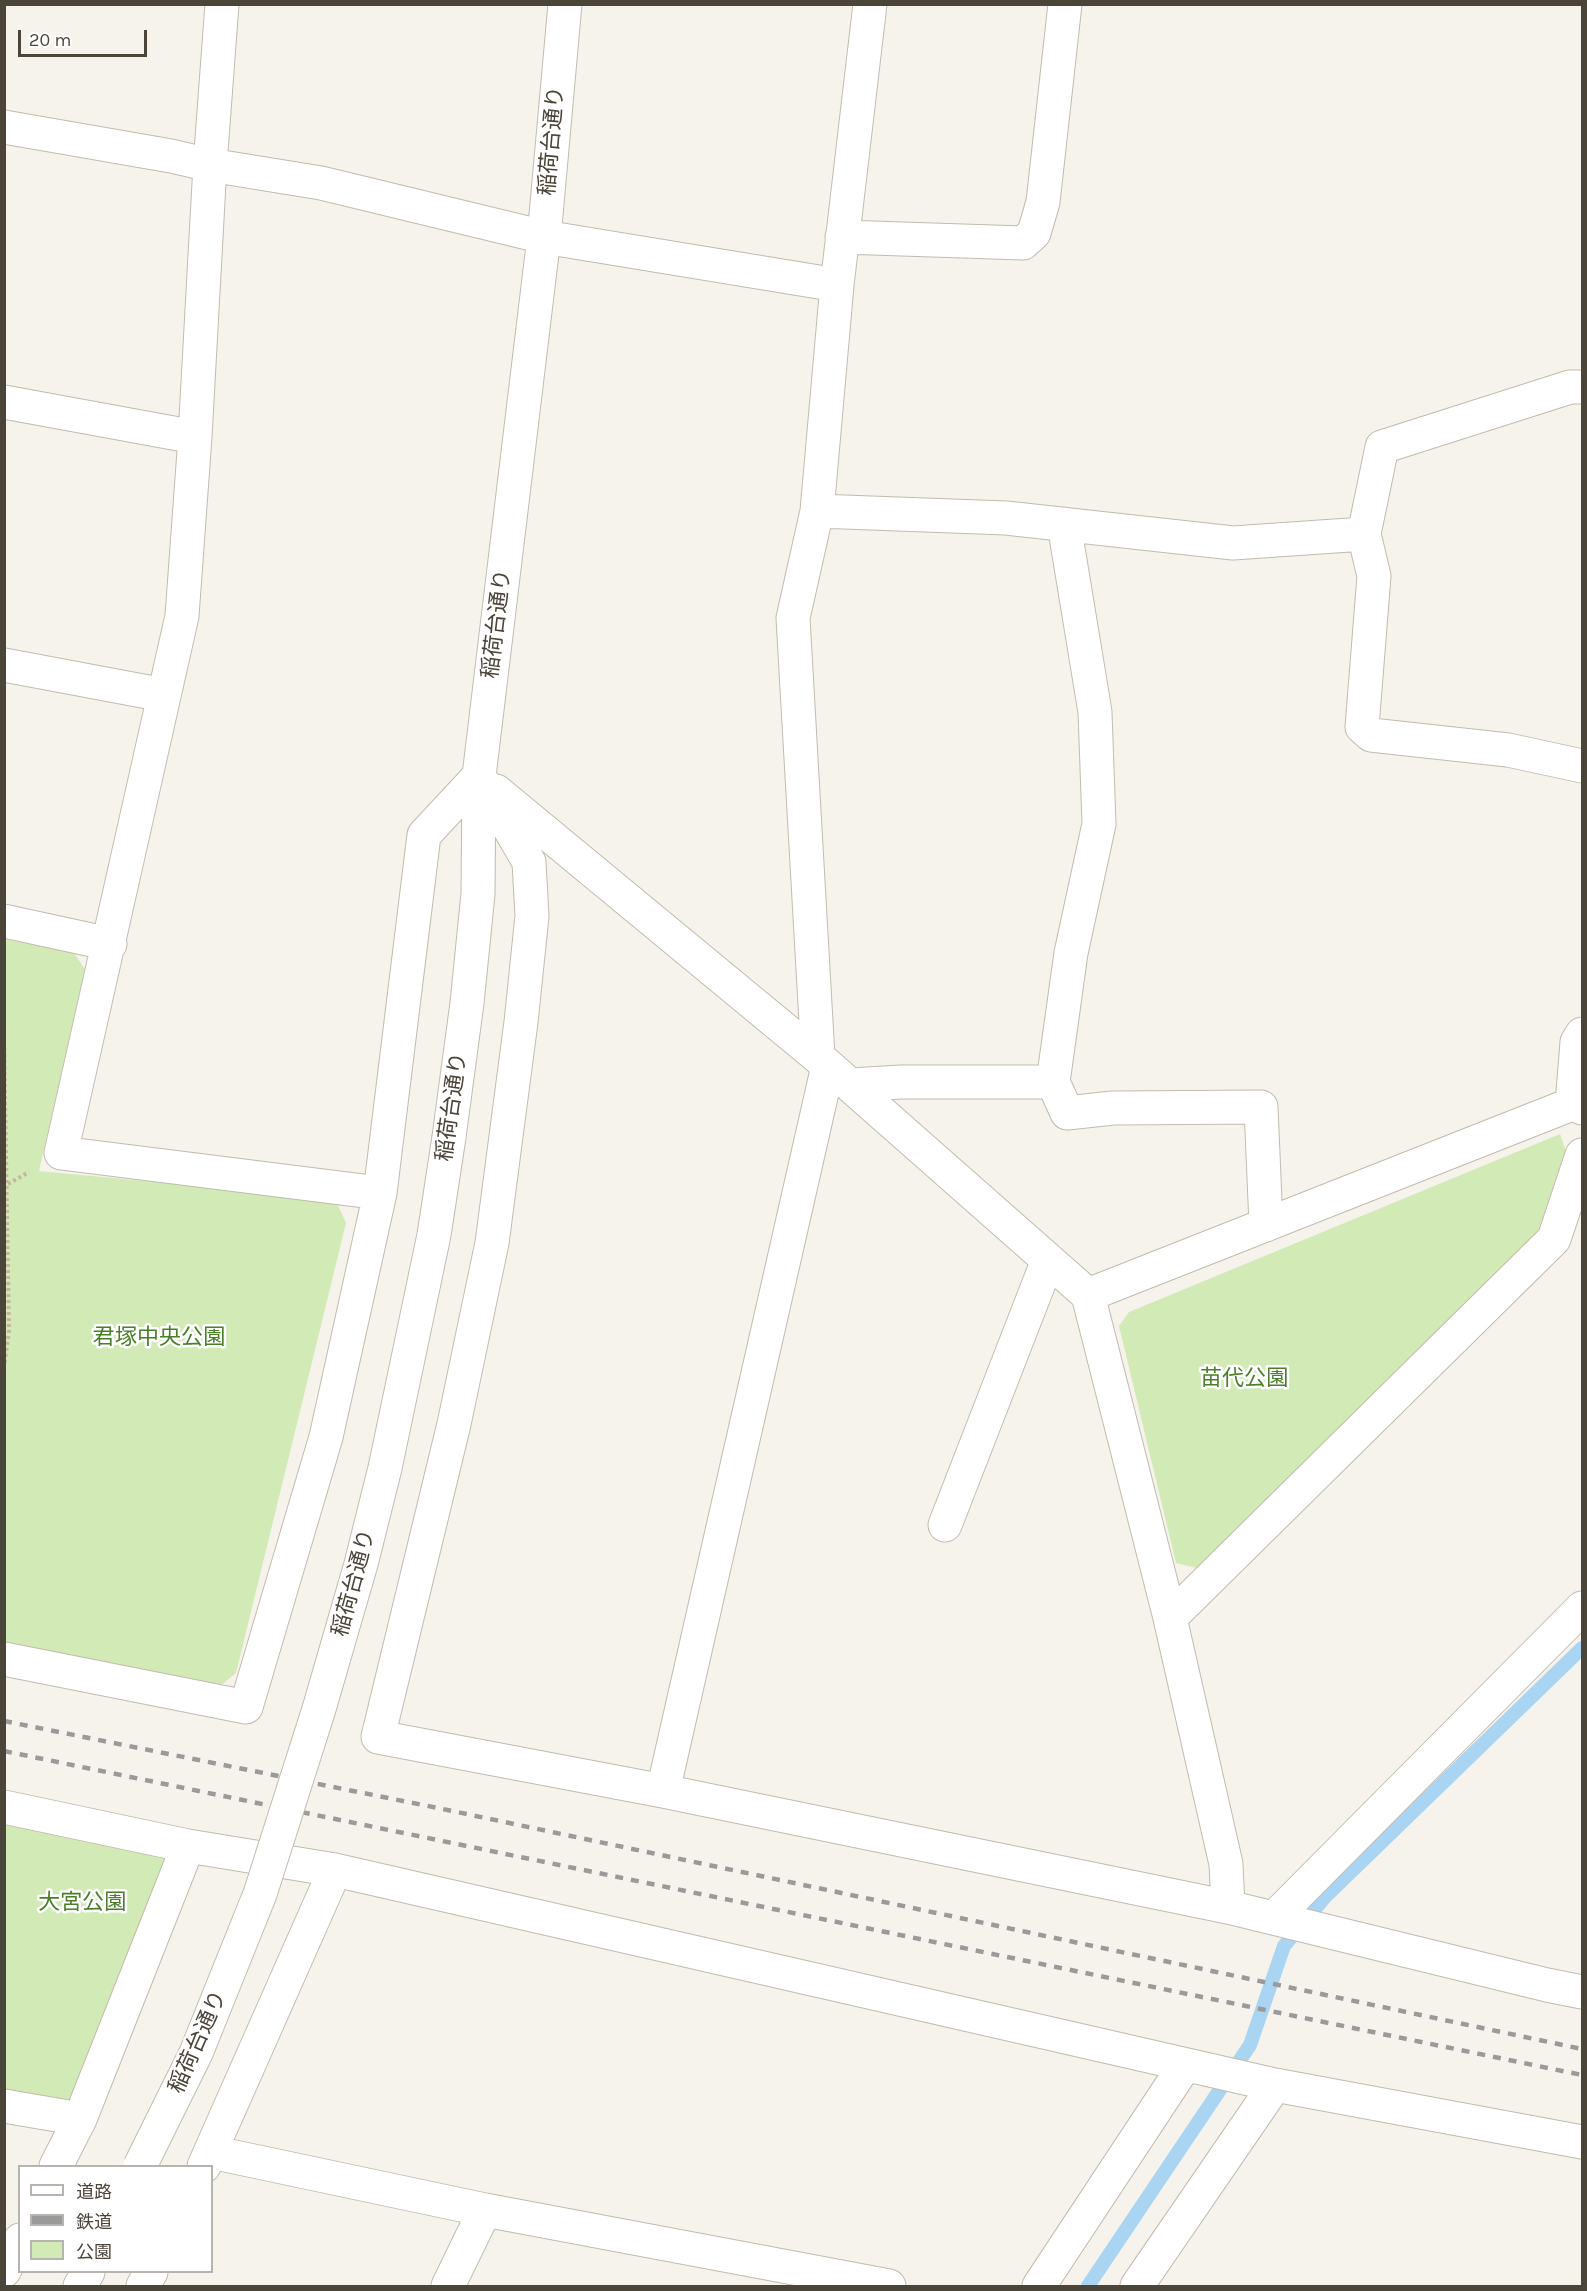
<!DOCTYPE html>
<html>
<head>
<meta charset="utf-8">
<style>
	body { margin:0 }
	#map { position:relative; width:1587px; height:2291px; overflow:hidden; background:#f6f3ec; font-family:Karla,"Noto Sans JP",sans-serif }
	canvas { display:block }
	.frame { position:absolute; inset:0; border:6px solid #4b4439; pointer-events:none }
	.legend { position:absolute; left:18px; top:2165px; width:195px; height:108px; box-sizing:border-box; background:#fff; border:2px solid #b7b4b0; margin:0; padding:8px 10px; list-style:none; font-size:18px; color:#4b4439 }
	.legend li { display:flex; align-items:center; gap:12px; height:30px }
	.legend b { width:30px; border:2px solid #b7b4b0 }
	.scale { position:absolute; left:18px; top:30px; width:129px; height:27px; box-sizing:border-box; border:3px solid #4b4439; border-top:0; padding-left:8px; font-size:18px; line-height:21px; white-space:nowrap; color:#4b4439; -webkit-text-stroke:4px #fff; paint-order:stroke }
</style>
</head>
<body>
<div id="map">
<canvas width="1587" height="2291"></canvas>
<div class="frame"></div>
<ul class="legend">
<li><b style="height:8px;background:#fff"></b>道路</li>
<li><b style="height:8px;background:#9a9a9a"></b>鉄道</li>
<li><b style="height:16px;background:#d2eab5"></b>公園</li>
</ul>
<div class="scale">20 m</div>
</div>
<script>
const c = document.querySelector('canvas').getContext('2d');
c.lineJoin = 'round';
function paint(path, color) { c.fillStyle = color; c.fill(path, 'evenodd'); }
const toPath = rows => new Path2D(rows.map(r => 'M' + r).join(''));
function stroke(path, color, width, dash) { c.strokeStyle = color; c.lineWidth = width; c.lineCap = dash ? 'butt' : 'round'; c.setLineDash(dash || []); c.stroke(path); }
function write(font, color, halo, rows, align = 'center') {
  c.font = font + ' Karla,"Noto Sans JP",sans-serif'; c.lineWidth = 5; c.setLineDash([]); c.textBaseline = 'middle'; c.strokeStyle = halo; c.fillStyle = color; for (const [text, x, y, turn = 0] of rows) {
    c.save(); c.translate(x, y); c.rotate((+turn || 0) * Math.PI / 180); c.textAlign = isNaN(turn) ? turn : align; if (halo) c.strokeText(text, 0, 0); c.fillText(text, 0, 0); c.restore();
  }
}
const green = toPath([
	[4,939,73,952,85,969,39,1171,335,1199,346,1223,236,1673,219,1687,5,1643],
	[1560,1134,1566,1151,1540,1236,1201,1569,1176,1563,1119,1326,1129,1312],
	[4,1807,188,1846,80,2119,5,2106]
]);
const stream = toPath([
	[1088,2286,1250,2045,1284,1946,1325,1897,1582,1648]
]);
const path = toPath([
	[4,1036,9,1331,4,1367],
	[8,1184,29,1172]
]);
const minor = toPath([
	[222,4,210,165,195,437,182,616,61,1153,380,1193],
	[4,127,171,156,210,165,321,183,544,237,837,285],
	[842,237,1023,243,1034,233,1043,202,1065,4],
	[1582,387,1570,387,1382,447,1364,534,1374,576,1362,727,1371,735,1508,750,1582,766],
	[4,402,195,437],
	[817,511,1006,518,1233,543,1364,534],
	[4,665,164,695],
	[479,776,529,862,532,916,521,1022,492,1243,454,1424,378,1737,663,1791,1228,1907,1547,1985,1582,1992],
	[496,791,818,1057,1088,1295,1170,1618,1226,1864,1228,1907],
	[4,921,110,944],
	[818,1057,793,618,817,511,837,285,870,4],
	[1053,1082,1067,1113,1113,1108,1261,1107,1266,1225],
	[850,1085,901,1082,1053,1082,1071,953,1099,824,1095,712,1064,524],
	[1572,1104,1577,1042,1582,1034],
	[449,1137,467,1003,478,894,479,776,544,237,565,4],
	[1088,1295,1572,1104,1582,1108],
	[945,1525,1048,1260],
	[1170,1618,1554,1239,1582,1155],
	[4,1659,246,1707,326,1437,380,1193,424,835,479,776],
	[663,1791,828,1066],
	[4,1807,188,1846,335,1870,1275,2085,1582,2142],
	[1274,1918,1582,1608],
	[4,2106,80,2119],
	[211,2152,485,2210,889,2286],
	[56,2166,80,2119,188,1846],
	[204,2166,335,1870],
	[4,2271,20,2240],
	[80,2286,88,2272],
	[143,2286,151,2272],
	[448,2286,485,2210],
	[1039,2286,1185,2065],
	[1137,2286,1275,2085]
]);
const rail = toPath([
	[4,1721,438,1808,1582,2049],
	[4,1751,1582,2075]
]);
const minorBridge = toPath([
	[140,2166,196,2053,260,1894,319,1709,361,1564,385,1468,434,1235,449,1137]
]);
const streetNames = [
	["稲荷台通り",552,141,-85],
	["稲荷台通り",497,624,-83],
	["稲荷台通り",452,1107,-82],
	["稲荷台通り",354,1583,-75],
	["稲荷台通り",198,2042,-66]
];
const parkNames = [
	["君塚中央公園",159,1338],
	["苗代公園",1244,1379],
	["大宮公園",82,1903]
];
paint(green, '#d2eab5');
stroke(stream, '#a9d4f2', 14);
stroke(minor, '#c2bbae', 35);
stroke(path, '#c4b79f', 4, [3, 3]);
stroke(minor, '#fff', 33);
stroke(rail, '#9a9a9a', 4.5, [8, 8]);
stroke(minorBridge, '#c2bbae', 35, []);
stroke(minorBridge, '#fff', 33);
write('22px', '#4b4439', '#fff', streetNames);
write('22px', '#4a7f2a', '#fff', parkNames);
</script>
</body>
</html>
